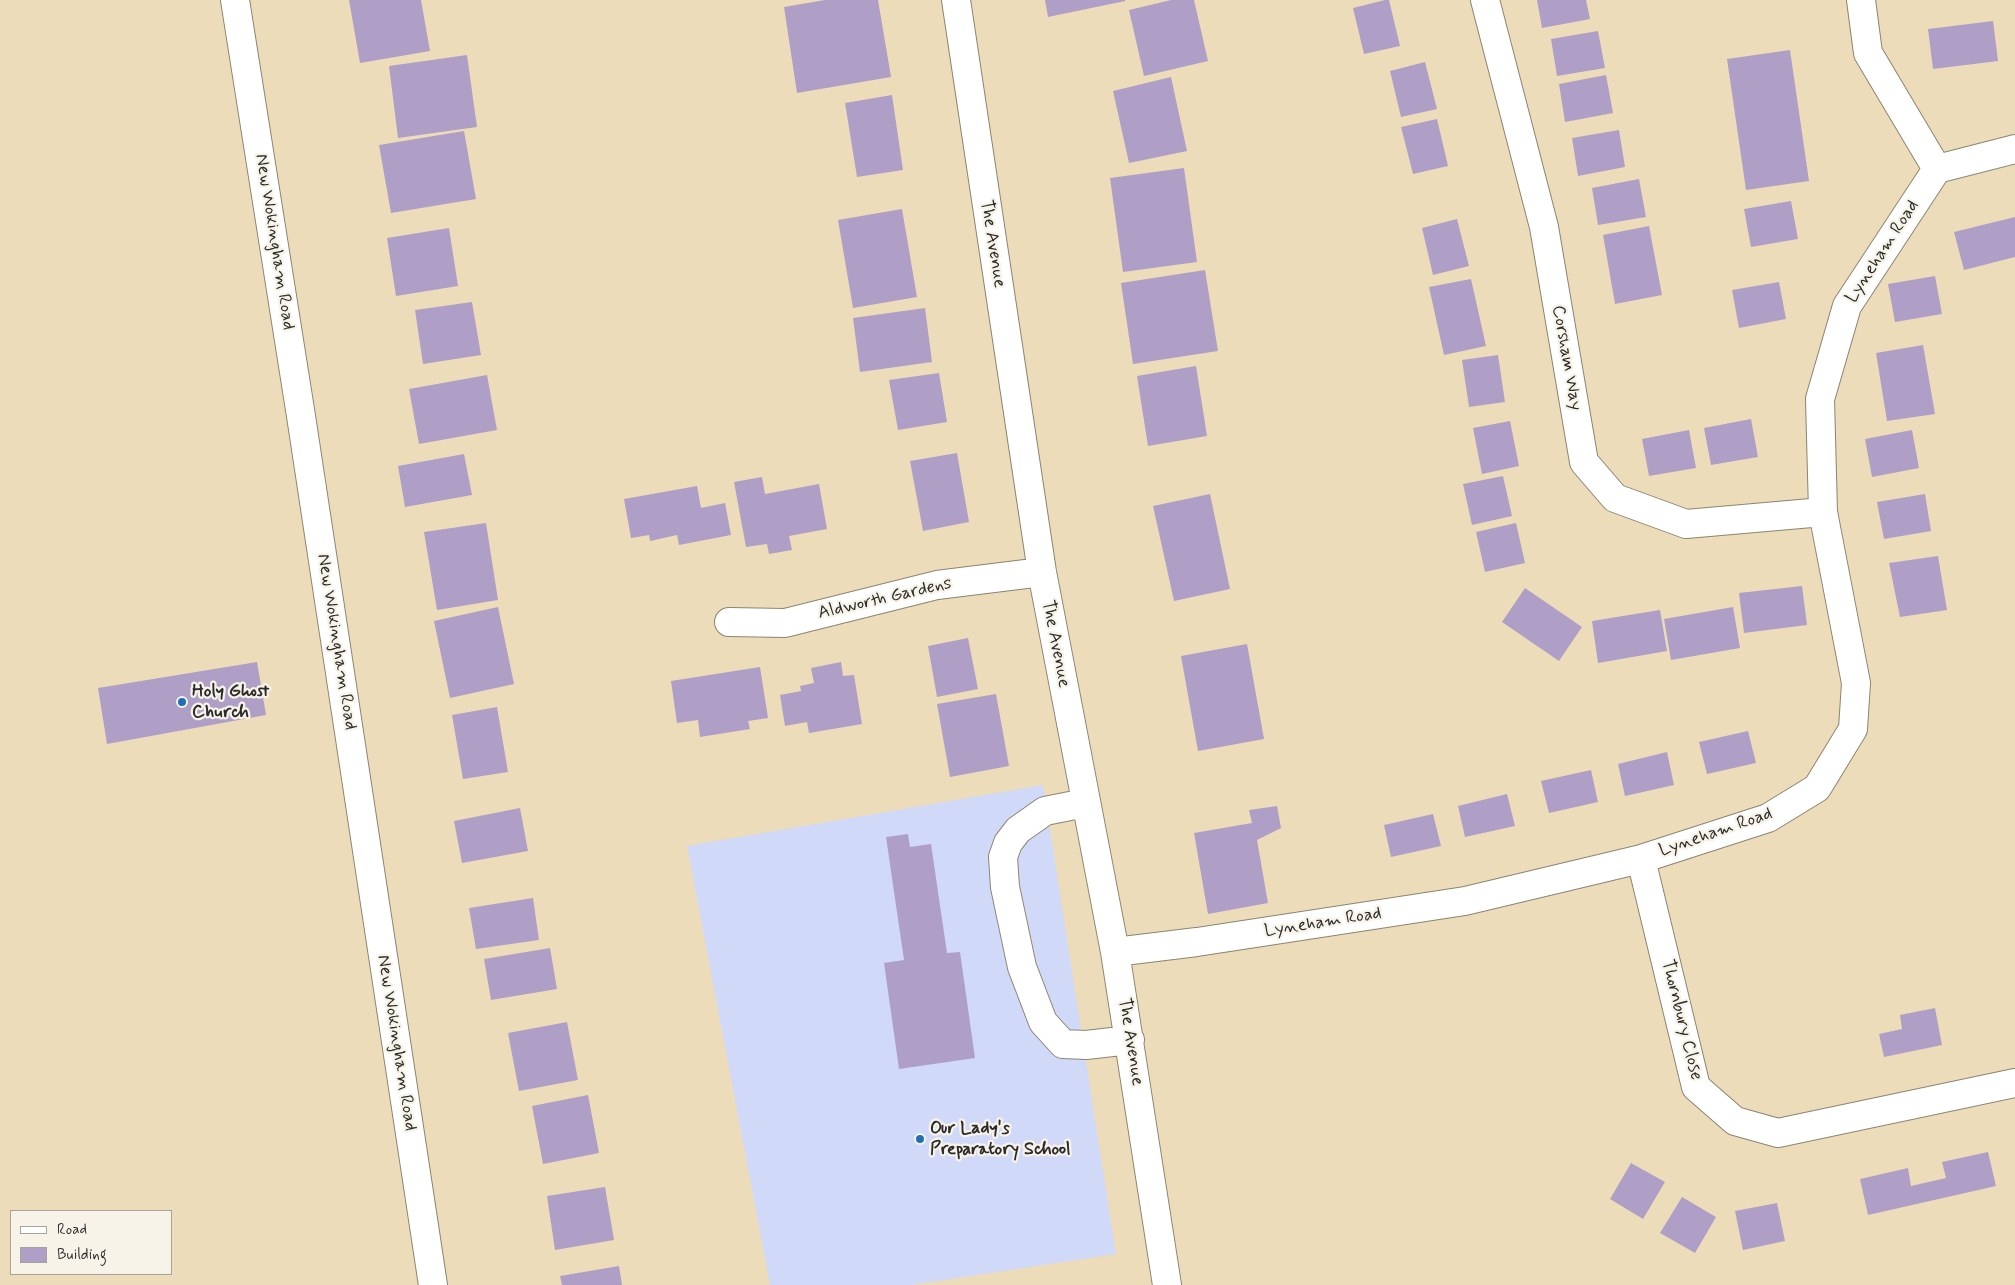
<!DOCTYPE html>
<html>
<head>
<meta charset="utf-8">
<style>
	body { margin:0 }
	#map { position:relative; width:2015px; height:1285px; overflow:hidden; background:#eddcb9; font-family:Mynerve,sans-serif }
	canvas { display:block }
	.legend { position:absolute; left:10px; top:1210px; width:162px; height:65px; box-sizing:border-box; background:#f7f3e8; border:1px solid #a5a39c; margin:0; padding:6px 9px; list-style:none; font-size:15px; color:#2b2b2b }
	.legend li { display:flex; align-items:center; gap:10px; height:25px }
	.legend b { width:25px; border:1px solid #a5a39c }
</style>
</head>
<body>
<div id="map">
<canvas width="2015" height="1285"></canvas>
<ul class="legend">
<li><b style="height:6px;background:#fff"></b>Road</li>
<li><b style="height:14px;background:#af9fc7"></b>Building</li>
</ul>
</div>
<script>
const c = document.querySelector('canvas').getContext('2d');
c.lineJoin = 'round';
function paint(path, color) { c.fillStyle = color; c.fill(path, 'evenodd'); }
const toPath = rows => new Path2D(rows.map(r => 'M' + r).join(''));
function stroke(path, color, width, dash) { c.strokeStyle = color; c.lineWidth = width; c.lineCap = dash ? 'butt' : 'round'; c.setLineDash(dash || []); c.stroke(path); }
function write(font, color, halo, rows, align = 'center') {
  c.font = font + ' Mynerve,sans-serif'; c.lineWidth = 4.5; c.setLineDash([]); c.textBaseline = 'middle'; c.strokeStyle = halo; c.fillStyle = color; for (const [text, x, y, turn = 0] of rows) {
    c.save(); c.translate(x, y); c.rotate((+turn || 0) * Math.PI / 180); c.textAlign = isNaN(turn) ? turn : align; if (halo) c.strokeText(text, 0, 0); c.fillText(text, 0, 0); c.restore();
  }
}
const built = toPath([
	[1043,785,1116,1254,911,1285,770,1285,687,846]
]);
const building = toPath([
	[349,0,421,0,430,51,360,63],
	[825,0,878,0,891,77,797,93,784,7],
	[1045,0,1125,0,1125,1,1048,17],
	[1171,0,1194,0,1208,61,1144,76,1129,10],
	[1385,0,1389,0,1400,46,1364,54,1353,8],
	[1537,0,1586,0,1590,19,1542,28],
	[1993,21,1998,61,1933,69,1928,29],
	[1598,31,1605,68,1557,76,1551,39],
	[1790,50,1809,181,1746,190,1727,59],
	[467,55,477,127,398,138,389,66],
	[1425,62,1437,109,1401,117,1390,71],
	[1606,75,1613,113,1565,122,1559,84],
	[1171,77,1187,151,1129,163,1113,91],
	[892,95,903,170,857,177,845,103],
	[1437,119,1448,166,1413,174,1401,127],
	[1619,130,1625,167,1578,176,1572,138],
	[464,131,476,199,391,213,379,145],
	[1184,168,1197,262,1123,272,1110,178],
	[1639,179,1646,217,1598,225,1592,188],
	[1791,201,1798,239,1751,247,1744,209],
	[902,209,917,297,853,308,838,220],
	[2015,217,2015,257,1964,270,1954,232],
	[1457,219,1469,266,1433,275,1422,228],
	[1649,226,1662,295,1615,304,1603,235],
	[449,228,458,286,396,296,387,238],
	[1205,270,1218,351,1133,364,1121,283],
	[1935,276,1942,314,1895,322,1888,284],
	[1471,279,1486,346,1444,355,1429,287],
	[1779,282,1786,319,1739,328,1732,290],
	[472,302,481,355,423,364,415,310],
	[925,308,932,362,860,372,853,318],
	[1923,345,1935,414,1887,421,1876,353],
	[1498,355,1505,402,1469,407,1462,360],
	[1196,366,1207,436,1148,446,1137,376],
	[939,373,947,422,898,430,889,380],
	[487,375,497,430,419,444,409,389],
	[1751,419,1758,457,1711,465,1704,428],
	[1510,421,1519,466,1482,474,1473,428],
	[1689,430,1696,468,1649,476,1642,439],
	[1912,430,1919,468,1872,477,1865,439],
	[957,453,969,522,923,531,910,461],
	[464,454,472,495,405,507,398,466],
	[1503,476,1512,516,1472,525,1463,484],
	[762,477,765,494,819,484,827,529,789,536,792,550,769,554,767,544,746,547,734,482],
	[697,486,701,508,725,503,731,535,679,545,677,535,650,541,649,535,631,538,624,499],
	[1210,494,1230,589,1174,601,1153,506],
	[1925,494,1931,531,1884,539,1877,502],
	[486,523,498,600,437,610,424,532],
	[1516,523,1525,563,1485,572,1476,532],
	[1938,556,1947,610,1900,617,1889,563],
	[1802,586,1807,625,1744,633,1739,593],
	[1525,588,1582,627,1559,661,1502,622],
	[498,607,514,684,450,698,434,621],
	[1733,607,1740,648,1671,660,1664,619],
	[1660,610,1667,651,1598,663,1592,621],
	[968,638,978,689,937,697,928,646],
	[1247,644,1264,739,1198,751,1181,656],
	[257,662,266,715,107,744,98,688],
	[841,662,843,676,854,675,862,724,809,733,807,722,785,726,780,695,801,691,800,686,814,683,811,668],
	[760,667,768,718,748,721,750,729,700,737,698,720,677,723,671,681],
	[996,694,1009,766,950,777,937,704],
	[497,707,508,772,463,779,452,715],
	[1748,731,1756,763,1707,774,1699,742],
	[1667,752,1674,785,1625,796,1618,764],
	[1591,770,1598,802,1549,813,1541,781],
	[1507,794,1515,826,1465,837,1458,806],
	[1277,806,1281,828,1257,840,1268,903,1208,914,1194,833,1252,823,1249,810],
	[520,808,528,851,462,863,454,821],
	[1433,814,1441,846,1391,857,1384,825],
	[908,834,910,847,931,844,947,953,960,952,975,1058,899,1069,884,963,904,960,886,837],
	[533,898,539,940,476,949,469,908],
	[550,948,557,989,491,1000,484,959],
	[1935,1008,1942,1045,1884,1057,1879,1034,1902,1029,1900,1015],
	[567,1022,578,1080,519,1091,508,1033],
	[588,1095,599,1153,543,1164,532,1106],
	[1988,1152,1996,1186,1868,1215,1860,1179,1908,1168,1911,1186,1946,1178,1942,1162],
	[1631,1163,1665,1182,1643,1219,1610,1199],
	[605,1187,614,1240,555,1250,547,1196],
	[1682,1197,1716,1217,1695,1253,1660,1233],
	[1777,1203,1785,1241,1743,1250,1735,1211],
	[619,1266,622,1285,562,1285,560,1276]
]);
const minor = toPath([
	[235,0,301,416,433,1285],
	[956,0,1042,572,1115,952,1167,1285],
	[1485,0,1544,227,1584,462,1615,498,1686,524,1823,512],
	[1861,0,1868,53,1937,169],
	[729,622,785,623,937,585,1042,572],
	[1085,803,1045,811,1018,830,1008,843,1003,857,1005,887,1022,967,1043,1022,1063,1044,1086,1045,1130,1040],
	[1641,859,1696,1087,1735,1121,1778,1133,2015,1083],
	[1115,952,1197,942,1465,901,1641,859,1768,818,1817,788,1853,729,1856,683,1823,512,1820,399,1847,306,1937,169,2015,149]
]);
const markers = [
	[182,702,5,"#1f6fb2"],
	[920,1139,5,"#1f6fb2"]
];
const streetNames = [
	["New Wokingham Road",274,242,81],
	["The Avenue",992,244,81],
	["Lyneham Road",1883,252,-57],
	["Corsham Way",1566,358,80],
	["Aldworth Gardens",885,599,-13],
	["New Wokingham Road",336,642,81],
	["The Avenue",1055,644,79],
	["Lyneham Road",1716,833,-19],
	["Lyneham Road",1323,923,-9],
	["Thornbury Close",1681,1020,76],
	["The Avenue",1130,1042,81],
	["New Wokingham Road",396,1043,81]
];
const poiNames = [
	["Holy Ghost",192,692],
	["Church",192,713],
	["Our Lady's",930,1129],
	["Preparatory School",930,1150]
];
paint(built, '#d1d9f9');
paint(building, '#af9fc7');
stroke(minor, '#8c8472', 30);
stroke(minor, '#fff', 28);
for (const [x, y, r, color] of markers) { const dot = new Path2D(); dot.arc(x, y, r, 0, 2 * Math.PI); c.fillStyle = color; c.fill(dot); stroke(dot, '#f7f3e8', 2); }
write('18px', '#2b2b2b', '#f7f3e8', streetNames);
write('bold 18px', '#2b2b2b', '#f7f3e8', poiNames, 'left');
</script>
</body>
</html>
